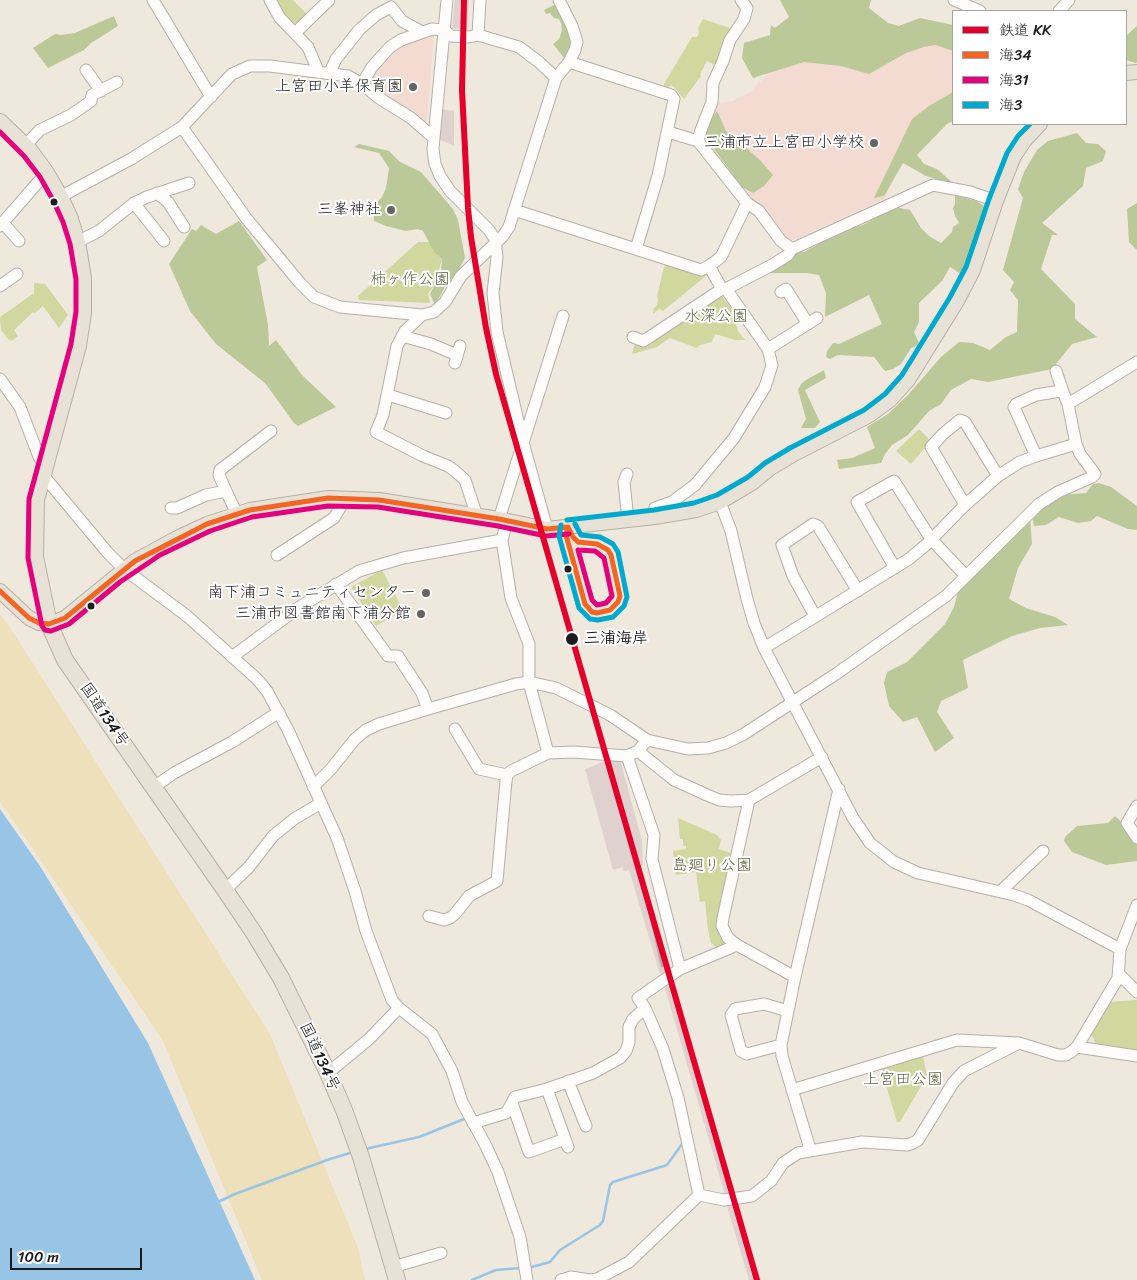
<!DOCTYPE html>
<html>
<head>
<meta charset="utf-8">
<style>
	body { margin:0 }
	#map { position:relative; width:1137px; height:1280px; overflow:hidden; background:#efe8dd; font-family:Sriracha,"Klee One",sans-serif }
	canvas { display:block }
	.legend { position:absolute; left:952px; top:10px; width:175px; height:115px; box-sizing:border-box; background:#fff; border:1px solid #a4a4a4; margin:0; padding:6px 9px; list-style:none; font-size:15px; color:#1c1c1c }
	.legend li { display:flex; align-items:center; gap:10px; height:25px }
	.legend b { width:25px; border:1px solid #a4a4a4 }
	.scale { position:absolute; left:10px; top:1248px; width:132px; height:22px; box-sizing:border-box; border:2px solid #1c1c1c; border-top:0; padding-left:6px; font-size:15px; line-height:18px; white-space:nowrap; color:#1c1c1c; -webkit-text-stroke:4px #fff; paint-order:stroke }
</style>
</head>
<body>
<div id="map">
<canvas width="1137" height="1280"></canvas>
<ul class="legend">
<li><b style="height:6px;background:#e4002b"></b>鉄道 KK</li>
<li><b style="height:6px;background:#f26522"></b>海34</li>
<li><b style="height:6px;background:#e5007d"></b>海31</li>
<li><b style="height:6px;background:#00a9ce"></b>海3</li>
</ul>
<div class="scale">100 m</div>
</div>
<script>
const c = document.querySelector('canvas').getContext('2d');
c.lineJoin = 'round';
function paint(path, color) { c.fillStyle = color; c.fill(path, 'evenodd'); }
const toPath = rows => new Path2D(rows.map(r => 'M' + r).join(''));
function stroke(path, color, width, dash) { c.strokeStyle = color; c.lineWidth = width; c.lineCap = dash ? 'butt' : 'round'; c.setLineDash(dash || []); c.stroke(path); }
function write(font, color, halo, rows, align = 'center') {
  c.font = font + ' Sriracha,"Klee One",sans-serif'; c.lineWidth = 4; c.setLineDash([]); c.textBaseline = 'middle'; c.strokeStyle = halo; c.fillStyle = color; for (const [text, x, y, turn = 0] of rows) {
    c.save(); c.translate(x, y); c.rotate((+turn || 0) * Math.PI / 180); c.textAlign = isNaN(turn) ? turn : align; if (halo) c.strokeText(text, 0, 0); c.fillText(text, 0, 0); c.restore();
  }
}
const built = toPath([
	[899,33,953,45,953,96,934,104,896,173,885,199,788,242,706,142,704,132,713,109,718,103,732,101,750,92,766,76,785,62],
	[434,34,427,121,423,122,367,83,369,74,399,44]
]);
const industrial = toPath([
	[455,0,469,0,467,29,452,28],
	[441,109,454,111,454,146,439,139],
	[619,756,642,841,643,865,641,866,671,969,660,974,629,870,624,871,622,867,613,870,585,769],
	[675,982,735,1192,728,1194,725,1195,665,988],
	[739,1203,748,1237,761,1280,749,1280,727,1206]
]);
const green = toPath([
	[274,0,293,0,307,14,297,23,287,22],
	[703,19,733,29,718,67,707,61,700,74,701,76,684,99,674,87,670,85,669,88,664,86,664,84,692,37,697,37,699,33,698,28],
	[418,242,431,242,433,251,442,259,435,283,428,294,430,303,359,300,358,296],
	[667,265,690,273,703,274,707,272,707,275,663,311,659,309,653,314,654,308,657,305,658,300,657,296,664,267],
	[34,283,45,284,68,315,59,328,43,306,35,313,33,312,14,330,18,336,12,341,8,339,1,330,0,317,34,293],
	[720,293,731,308,738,331,743,338,746,340,735,340,715,334,712,342,700,345,697,348,670,338,657,347,632,354,635,342],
	[919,429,931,441,911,464,896,451],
	[382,570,403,610,376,626,351,587],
	[678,818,717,835,721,840,719,849,734,854,720,914,729,943,717,948,711,943,708,930,705,901,700,902,696,872,676,875,673,851,686,849,686,846,683,846,683,839,680,839],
	[1137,1000,1137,1052,1095,1046,1094,1039,1090,1034,1109,1002],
	[923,1056,927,1076,900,1122,897,1122,881,1068]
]);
const forest = toPath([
	[780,0,871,0,869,8,888,23,899,26,920,18,953,25,953,51,936,45,924,47,906,53,869,74,841,66,804,62,753,78,742,58,744,43,770,35,771,25,775,28,789,17],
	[554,5,558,6,574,41,565,59,553,44,559,39,562,30,561,23,559,19,554,18,550,13,546,14,544,10],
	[114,16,118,26,91,43,84,50,48,68,33,48,55,34,61,35,75,33],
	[1137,26,1137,62,1136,63,1126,60,1126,39,1127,35],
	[953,92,953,121,947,124,917,155,924,164,937,169,954,184,926,176,903,163,884,196,874,198,912,119,929,106],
	[717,111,726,131,759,159,773,175,764,186,753,193,742,187,709,142,706,135,706,127],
	[1077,133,1086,143,1098,144,1106,151,1103,161,1086,168,1083,186,1042,223,1058,235,1052,235,1041,269,1075,304,1075,319,1097,337,1072,344,1052,369,988,382,971,379,951,390,941,404,929,411,908,435,892,445,885,454,881,463,839,469,837,460,852,458,875,448,867,427,888,414,908,395,941,357,959,342,973,343,990,350,1006,337,1017,332,1018,300,1010,290,1014,282,1003,270,1023,198,1018,189,1024,172,1037,150,1048,141],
	[359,144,389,151,400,162,421,172,453,209,458,220,465,258,459,269,445,287,435,305,430,294,441,272,442,259,434,252,423,231,417,229,406,231,386,226,374,221,373,207,382,197,386,188,389,168,379,153,354,147],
	[955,195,976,201,989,209,966,277,950,267,942,281,919,303,919,322,914,332,920,345,911,348,901,364,893,369,885,371,874,357,838,355,830,359,826,357,827,351,833,343,839,344,882,324,869,295,825,317,826,293,819,275,807,273,770,273,767,271,795,252,804,252,846,229,863,225,895,207,910,210,921,228,929,236,941,243,952,232,953,227,959,223,955,216,953,208,955,204],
	[1137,203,1137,250,1129,242,1127,209],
	[239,221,267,260,257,267,268,325,269,346,276,340,302,375,336,407,298,426,294,423,265,383,216,344,190,311,169,264,192,229,196,231,201,225,216,234],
	[824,370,826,378,805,390,820,422,815,428,801,428,806,419,798,390,801,384,806,380],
	[1099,483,1111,487,1137,506,1137,530,1128,529,1097,516,1091,521,1078,523,1059,517,1046,525,1034,526,1032,515,1058,495,1086,493,1093,484],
	[1030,517,1032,544,1018,568,1009,599,1026,608,1055,617,1068,625,1040,628,1012,636,963,660,968,688,941,701,937,712,954,738,935,752,917,717,903,722,889,706,884,683,887,672,907,662,945,624,954,607,959,588],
	[1115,816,1137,837,1137,861,1106,865,1072,852,1064,841,1065,837,1077,826,1108,823]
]);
const sand = toPath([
	[0,615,7,623,270,1034,358,1248,365,1280,262,1280,163,1041,44,865,0,802]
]);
const water = toPath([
	[0,809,40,866,148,1043,255,1280,0,1280]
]);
const stream = toPath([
	[365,1149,419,1137,464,1119],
	[218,1202,235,1194,327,1160,353,1152],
	[528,1268,550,1262,560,1250,600,1225,603,1221,610,1185,613,1182,667,1165,682,1144],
	[472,1280,496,1270,520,1268]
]);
const minor = toPath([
	[153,0,211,97],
	[270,0,280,18,308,47,318,71],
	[447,0,433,149,435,164,440,176,450,191,489,230,495,239,497,257,493,293,497,332,524,446,547,529],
	[954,0,980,11],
	[1059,11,1069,0],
	[295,33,329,0],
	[478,35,480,0],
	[569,62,671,95,674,99,658,176,636,249],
	[86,70,101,91],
	[330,72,336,59,359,30,376,15,391,7,402,21,422,32],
	[362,84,372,67,390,47,401,40,432,29,444,30,451,36,469,37,478,35,519,47,539,62,556,78],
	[182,127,246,218,300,283,314,297,340,307,422,315,434,312,445,302,461,276,503,236,509,227,556,78,569,62,575,50,577,42,572,26,559,0],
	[668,132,698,141,747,203,759,211,781,241,792,249,933,185,970,192,996,201],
	[698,141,701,130,712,102,713,83,723,61,730,40,744,19,747,8,741,0],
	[25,146,40,130,71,115,91,101,92,95,117,82],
	[157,193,168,202,184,227],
	[60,197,131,159,182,127,232,74,250,66,270,66,348,76,362,84,379,98,411,118,434,138],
	[134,203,164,241],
	[514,210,701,270,709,266,721,257,747,203],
	[3,223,19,241],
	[0,226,46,173],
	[77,242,99,231,134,203,147,197,189,183],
	[0,286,17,274],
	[726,289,772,265,788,255,792,249],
	[781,292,786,289,808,324],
	[422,315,405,331,397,346,383,415,376,432,423,456,448,466,455,471,465,480,477,516],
	[402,336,431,344,457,355],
	[633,337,643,341,648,338,722,289],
	[768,349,817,318],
	[455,363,460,346],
	[1056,371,1063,392],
	[0,379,20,407,39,457,45,465],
	[388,395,446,413],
	[1068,404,1137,362],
	[1036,456,1014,407,1016,404,1036,395,1061,391,1063,392,1068,404,1076,444],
	[42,474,108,553,124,569,187,616,257,679,267,691,288,730,337,838,355,891,366,931,392,1000,399,1008,432,1034,452,1071,462,1102,486,1146,498,1172,520,1237,527,1280],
	[627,474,624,482,628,520],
	[226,491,219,475,220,470,271,431],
	[720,502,731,531,747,599,754,623,764,648,853,818,870,843,894,862,918,873,1014,895,1028,900,1120,949],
	[965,505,931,447,943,434,960,420,965,422,998,476],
	[171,508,177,508,206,495,226,491,237,514],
	[655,517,655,508,672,502,695,485,734,438,765,387,772,365,768,349,726,289,722,289,709,266],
	[499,519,563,316],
	[507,521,502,540,511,598,529,644,529,682,548,753],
	[277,555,334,518,346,498],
	[895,568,857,502,894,481,931,539,965,575],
	[336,584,388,656,398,656,422,693,428,709],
	[815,616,793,576,782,545,813,524,818,526,858,591],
	[232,657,298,608,359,571,403,558,502,540],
	[455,729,479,769,507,775],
	[647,740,638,751,627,756,654,835,652,859,680,969],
	[638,751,674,780,707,795,719,800,731,801,749,800],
	[154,787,174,773,232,742,279,712],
	[313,787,331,769,355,739,366,730,379,724,428,709,516,684,529,682,556,688,610,715,647,740,688,749,708,748,726,743,744,734,836,674,946,596,1039,504,1058,492,1092,477,1095,474,1080,454,1076,444,1036,456,1020,462,998,476,965,505,927,544,909,559,764,648],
	[1137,806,1127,823,1137,838],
	[225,890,249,867,273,836,294,819,321,803],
	[1001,891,1043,851],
	[429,916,444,920,450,918,455,914,469,896,497,881,506,781,507,775,511,771,548,753,574,752,627,756],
	[1119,974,1137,992],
	[795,977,737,945,728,938,722,926,723,918,749,800,822,757],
	[645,1008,663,1049,678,1098,699,1195],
	[781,1045,747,1054,741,1051,731,1015,735,1009,764,1004,788,1011],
	[1077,1047,1137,1056],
	[328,1073,369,1039,399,1008],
	[568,1081,586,1126],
	[547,1089,568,1147],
	[792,1090,957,1040,1019,1043,1058,1055,1066,1055,1071,1052,1077,1047,1118,978,1120,949,1137,905],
	[473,1123,506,1113,512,1103],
	[565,1139,529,1152,512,1103,515,1097,547,1089,593,1073,620,1058,626,1051,629,1042,629,1027,633,1019,645,1008,638,998,680,969,737,945],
	[810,1149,782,1056,781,1045,795,977,839,789],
	[393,1267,441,1253],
	[561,1280,571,1277,590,1280,597,1279,629,1262,699,1195,724,1200,752,1196,771,1181,783,1163,798,1153,862,1142,907,1145,913,1143,918,1140,953,1083,964,1071,1019,1043]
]);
const major = toPath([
	[1126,73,1137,72],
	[0,591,29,618,39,623,49,624,65,618,135,561,179,537,207,524,250,510,328,498,379,500,499,519,547,529,655,517,696,510,720,502,752,483,769,469,794,454,868,416,890,400,908,380,957,301,973,270,996,201,1014,156,1024,141,1040,124]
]);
const highway = toPath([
	[0,122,30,151,46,173,60,197,70,219,77,242,83,278,83,313,78,346,36,500,35,557,49,624,65,660,225,890,254,933,281,978,328,1073,344,1110,361,1157,397,1280]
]);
const rail = toPath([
	[645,892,662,966]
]);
const bus1 = toPath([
	[568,527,573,537,578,542,597,544,608,550,611,555,620,596,618,602,610,610,597,613,592,612,585,604,566,535,568,527],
	[0,591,29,618,39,623,49,624,65,618,135,561,207,524,250,510,328,498,379,500,499,519,547,529,568,527]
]);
const bus2 = toPath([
	[0,132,24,156,40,177,53,200,63,222,70,244,76,279,76,312,71,344,29,499,28,558,42,626,45,630,51,631,69,624,120,582,160,555,210,531,252,517,328,506,378,507,498,526,546,536,569,534],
	[578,550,595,551,604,558,612,596,606,603,597,605,592,600,578,550]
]);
const bus3 = toPath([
	[567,520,654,510,694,503,717,495,748,477,765,463,790,448,864,410,885,394,902,375,950,297,966,267,989,199,1007,153,1018,136,1030,124],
	[561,525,559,536,579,608,590,619,598,620,613,617,624,606,627,597,618,552,613,544,600,537,581,535,575,524]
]);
const rail1 = toPath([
	[464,0,462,90,468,208,471,237,486,328,496,374,757,1280]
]);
const markers = [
	[413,87,5,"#666360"],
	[874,143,5,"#666360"],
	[54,202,4.5,"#1c1c1c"],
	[391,210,5,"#666360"],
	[568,569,4.5,"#1c1c1c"],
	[426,593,5,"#666360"],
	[91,606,4.5,"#1c1c1c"],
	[421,614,5,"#666360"],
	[572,639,7,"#1c1c1c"]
];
const poiNames = [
	["上宮田小羊保育園",403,87],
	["三浦市立上宮田小学校",864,143],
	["三峯神社",381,210],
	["南下浦コミュニティセンター",416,593],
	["三浦市図書館南下浦分館",411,614]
];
const parkNames = [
	["柿ヶ作公園",410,280],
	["水深公園",716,317],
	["島廻り公園",712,866],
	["上宮田公園",903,1080]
];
const stopNames = [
	["三浦海岸",584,639]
];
const streetNames = [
	["国道134号",104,715,56],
	["国道134号",319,1057,65]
];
paint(built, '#f3dbd1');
paint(industrial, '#dfd1cd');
paint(green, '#d0d79f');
paint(forest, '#bbc898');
paint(sand, '#eee0ba');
paint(water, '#98c5e5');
stroke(stream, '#98c5e5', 2.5);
stroke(minor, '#b4b0a9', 13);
stroke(major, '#b4b0a9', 16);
stroke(highway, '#b4b0a9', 18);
stroke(minor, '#fdfcfa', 11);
stroke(major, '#e8e2d6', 14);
stroke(highway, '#e8e2d6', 16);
stroke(rail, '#afaead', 2.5);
stroke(bus1, '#f26522', 5);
stroke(bus2, '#e5007d', 5);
stroke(bus3, '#00a9ce', 5);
stroke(rail1, '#e4002b', 6);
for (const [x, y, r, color] of markers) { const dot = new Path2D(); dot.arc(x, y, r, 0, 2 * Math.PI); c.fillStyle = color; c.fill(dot); stroke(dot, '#fff', 2); }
write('16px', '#1c1c1c', '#fff', poiNames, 'right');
write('16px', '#5a613c', '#fff', parkNames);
write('bold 16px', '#1c1c1c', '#fff', stopNames, 'left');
write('16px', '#1c1c1c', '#fff', streetNames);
</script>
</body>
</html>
